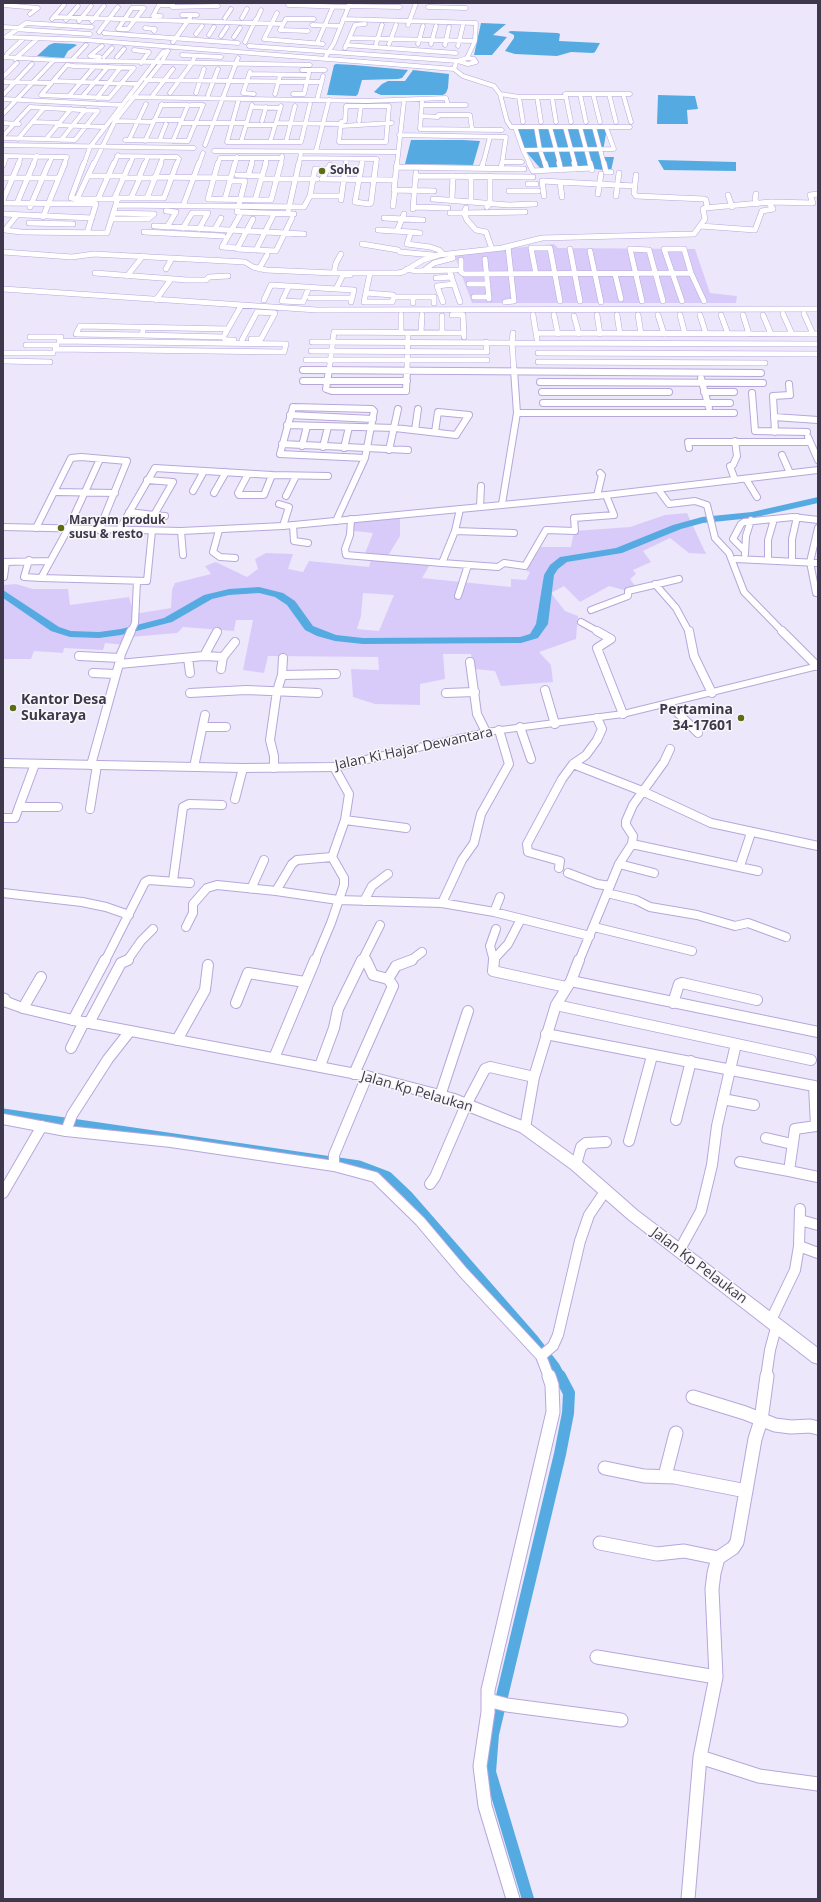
<!DOCTYPE html>
<html>
<head>
<meta charset="utf-8">
<style>
	body { margin:0 }
	#map { position:relative; width:821px; height:1902px; overflow:hidden; background:#ede7fc; font-family:"Open Sans",sans-serif }
	canvas { display:block }
	.frame { position:absolute; inset:0; border:4px solid #3f384d; pointer-events:none }
</style>
</head>
<body>
<div id="map">
<canvas width="821" height="1902"></canvas>
<div class="frame"></div>
</div>
<script>
const c = document.querySelector('canvas').getContext('2d');
c.lineJoin = 'round';
function paint(path, color) { c.fillStyle = color; c.fill(path, 'evenodd'); }
const toPath = rows => new Path2D(rows.map(r => 'M' + r).join(''));
function stroke(path, color, width, dash) { c.strokeStyle = color; c.lineWidth = width; c.lineCap = dash ? 'butt' : 'round'; c.setLineDash(dash || []); c.stroke(path); }
function write(font, color, halo, rows, align = 'center') {
  c.font = font + ' "Open Sans",sans-serif'; c.lineWidth = 3; c.setLineDash([]); c.textBaseline = 'middle'; c.strokeStyle = halo; c.fillStyle = color; for (const [text, x, y, turn = 0] of rows) {
    c.save(); c.translate(x, y); c.rotate((+turn || 0) * Math.PI / 180); c.textAlign = isNaN(turn) ? turn : align; if (halo) c.strokeText(text, 0, 0); c.fillText(text, 0, 0); c.restore();
  }
}
const green = toPath([
	[554,244,558,248,695,249,710,293,737,296,736,303,472,303,454,254],
	[687,513,706,554,689,553,670,538,643,551,651,562,633,570,636,574,630,579,638,590,631,592,609,586,580,602,564,586,551,593,565,611,578,616,576,639,539,652,551,665,553,682,501,686,495,671,474,669,471,654,443,654,445,679,420,684,420,705,375,704,353,697,351,669,379,670,378,657,268,656,264,673,243,670,253,620,236,620,234,631,183,627,177,633,130,637,126,645,105,643,103,650,64,648,63,653,34,651,31,659,3,659,3,585,16,584,33,589,68,589,70,605,129,597,134,614,171,608,172,590,175,583,211,574,205,566,216,562,247,577,258,569,255,559,266,553,293,554,288,569,303,572,309,561,369,567,372,556,364,556,373,533,354,531,352,521,400,518,400,536,386,559,431,563,422,578,511,587,511,579,526,580,530,572,526,571,541,547,571,547,574,531,630,527,665,515],
	[363,593,394,595,379,631,357,629,361,616]
]);
const water = toPath([
	[481,23,506,24,493,35,507,37,492,55,474,55],
	[511,31,558,33,560,34,559,41,600,43,595,52,593,53,571,52,557,56,515,54,505,51,514,38,514,35,508,32],
	[54,43,74,44,77,45,68,51,64,58,37,56,49,45],
	[336,64,354,65,408,70,402,78,398,79,362,80,358,94,356,96,330,95,327,95,334,65],
	[413,70,449,74,448,88,446,93,443,95,381,95,374,92,382,84,388,81,405,81],
	[658,95,695,96,698,109,687,110,688,124,657,124],
	[517,128,607,128,602,157,614,157,611,171,587,168,540,168,528,154,515,130],
	[411,140,463,140,480,141,473,165,405,164],
	[658,160,736,162,736,171,664,170]
]);
const canalFar1 = toPath([
	[3,1113,359,1165,388,1176,408,1195,534,1339,555,1366,561,1377]
]);
const canal = toPath([
	[528,1899,490,1772,493,1734,560,1454,568,1413,569,1393,560,1376]
]);
const river = toPath([
	[818,497,818,503,752,518,703,523,681,529,622,553,567,562,558,569,554,575,548,624,538,638,521,643,363,644,335,641,317,636,305,630,287,605,275,597,259,593,229,595,212,599,172,622,121,635,99,638,70,637,51,631,3,598,3,590,59,627,71,631,99,632,121,629,164,618,204,595,229,589,259,587,283,593,295,601,313,626,336,635,363,638,520,637,530,634,536,624,544,575,550,565,560,557,616,548,673,525,702,517,752,512,818,497]
]);
const streetFar5 = toPath([
	[3,5,38,8,30,14],
	[288,5,348,7],
	[348,6,400,7],
	[172,7,218,6],
	[428,7,466,8],
	[132,8,144,8,128,29,118,29,132,8],
	[277,13,264,39,323,44],
	[182,15,197,15],
	[161,16,153,16,159,5,173,5],
	[54,17,283,24],
	[225,18,231,9],
	[242,18,247,9],
	[52,19,64,5],
	[257,19,261,10],
	[343,19,476,23,475,41,467,58],
	[66,20,78,6],
	[79,21,91,6],
	[92,21,104,6],
	[312,25,341,26],
	[408,25,416,3],
	[3,27,20,28],
	[92,27,26,23,6,37,86,40,454,69],
	[145,28,155,29,154,31],
	[14,29,90,34],
	[308,31,280,30,286,19,314,19],
	[99,32,118,7],
	[104,33,238,43],
	[196,34,202,26],
	[209,35,214,27],
	[221,36,227,27],
	[234,37,240,28],
	[350,38,475,41],
	[173,42,190,18],
	[245,42,256,19],
	[317,43,332,9],
	[376,44,382,25],
	[389,44,396,25],
	[418,44,423,26],
	[431,44,436,26],
	[346,45,456,53],
	[445,45,449,27],
	[249,46,458,61],
	[458,46,463,25],
	[345,48,355,25,365,24],
	[134,50,149,52,141,63],
	[7,54,22,40],
	[182,55,221,57],
	[326,56,334,43,350,3],
	[3,57,54,60],
	[100,57,90,56,102,46],
	[104,57,112,48],
	[117,57,124,49],
	[467,58,474,59,476,62,468,64,458,61,467,58],
	[15,59,36,40],
	[72,60,86,45],
	[456,63,454,69,463,76,494,86,500,94,519,97,566,97,565,94,630,94],
	[67,65,74,66,134,68,109,98,41,95,67,65],
	[302,70,325,70],
	[250,72,243,93,254,94],
	[250,74,308,75],
	[3,77,17,63],
	[146,80,322,82],
	[53,81,138,84],
	[3,82,51,83],
	[170,93,192,63,195,56],
	[196,93,204,69],
	[275,94,280,76],
	[293,94,304,94,309,73],
	[500,94,507,121,511,127,630,127],
	[580,94,586,122],
	[593,94,600,122],
	[609,94,616,122],
	[623,94,631,122],
	[3,95,32,64],
	[153,95,173,69],
	[208,95,218,69],
	[69,96,94,67],
	[82,97,108,67],
	[128,97,367,101,446,98,448,105],
	[519,97,523,122],
	[537,97,541,122],
	[552,97,556,122],
	[566,97,571,122],
	[97,98,120,68],
	[3,99,121,105],
	[317,100,323,76],
	[238,102,227,142,301,142,310,104],
	[422,102,420,129,502,130],
	[161,105,188,105],
	[422,105,466,105],
	[346,106,389,106,386,142,339,142,341,122,345,121,346,106],
	[252,107,280,108],
	[3,114,54,60,310,65],
	[438,115,470,115,472,129],
	[421,116,438,117],
	[154,120,181,120],
	[115,121,153,122],
	[262,121,266,107],
	[359,121,361,106],
	[32,122,60,123],
	[3,123,19,124],
	[181,123,247,123],
	[276,123,341,124],
	[58,125,104,127],
	[247,125,275,125],
	[341,126,392,123],
	[515,127,523,150,614,149,606,127],
	[536,127,540,150,545,164],
	[550,127,560,164],
	[565,127,575,164],
	[580,127,590,164],
	[594,127,604,164],
	[399,135,506,137,502,164],
	[3,136,30,107,98,111,75,140,3,138],
	[18,139,44,108],
	[46,139,71,109],
	[160,139,166,124],
	[61,140,85,110],
	[125,140,188,141,203,105,191,105],
	[129,140,146,104],
	[145,141,162,104],
	[173,141,188,105],
	[241,142,252,105],
	[270,142,281,106],
	[286,142,295,106],
	[3,145,194,148],
	[205,145,238,58],
	[523,150,530,164],
	[214,151,397,152],
	[316,151,329,100],
	[3,156,67,157,64,164],
	[117,156,177,157,179,159,177,164],
	[282,156,282,158],
	[300,158,377,159,376,164],
	[503,162,522,162],
	[3,164,7,156],
	[18,164,20,160],
	[33,164,37,156],
	[49,164,52,157],
	[84,164,90,147,163,52,168,51,161,63,115,121,94,164],
	[114,164,118,155],
	[130,164,133,157],
	[145,164,147,159],
	[160,164,163,157],
	[199,164,203,153],
	[218,164,220,158,282,158],
	[235,164,237,157],
	[251,164,253,158],
	[265,164,267,158],
	[281,164,282,158],
	[299,164,301,153],
	[346,164,347,159],
	[362,164,363,159],
	[397,164,404,101],
	[483,164,490,137]
]);
const streetFar4 = toPath([
	[218,163,208,199,271,200,281,163],
	[362,163,355,202,369,204,371,203,376,163],
	[397,163,394,190,434,191],
	[529,163,533,171,591,168],
	[545,163,547,170],
	[559,163,561,170],
	[574,163,576,169],
	[590,163,592,170],
	[604,163,606,172,611,172],
	[3,165,4,163],
	[330,165,322,179,395,180],
	[396,167,524,169],
	[482,168,483,163],
	[501,169,502,163],
	[140,175,145,163],
	[237,175,262,176],
	[636,175,634,193,636,196,704,199,706,200,707,207],
	[88,176,125,176],
	[248,176,252,163],
	[416,176,533,177],
	[471,176,471,202],
	[155,177,231,178],
	[3,178,59,178],
	[124,178,155,178],
	[262,179,317,179],
	[230,181,245,181,237,212,294,214],
	[560,182,562,197],
	[528,184,536,184],
	[509,191,538,191],
	[598,194,601,174],
	[756,194,755,199,757,204],
	[728,195,732,207],
	[310,196,341,196],
	[544,196,542,181,635,186],
	[616,196,619,173],
	[118,198,164,198,177,163],
	[118,198,115,197,130,163],
	[131,198,140,178],
	[147,198,161,163],
	[452,198,453,176],
	[77,199,118,199],
	[77,199,71,198,84,163],
	[77,199,94,163],
	[98,199,114,163],
	[225,199,235,163],
	[433,199,509,205,535,204],
	[3,200,19,163],
	[255,200,266,163],
	[341,200,346,163],
	[3,203,96,204,87,233],
	[17,203,34,163],
	[116,205,304,207,310,196,315,169,327,169],
	[183,206,199,163],
	[393,206,395,190],
	[30,207,49,163],
	[414,207,448,208],
	[487,207,490,203,490,176],
	[413,209,416,173],
	[166,211,176,212,167,227],
	[288,212,299,163],
	[450,213,464,213,466,208],
	[3,214,92,218],
	[17,215,5,230,21,232,107,233,117,201],
	[43,217,65,163],
	[384,218,423,220],
	[111,219,148,219,154,214,113,213],
	[253,219,237,249,276,251,292,218],
	[29,223,73,224],
	[154,226,304,234],
	[701,226,755,230,762,211,773,209,769,203],
	[183,228,192,213,208,213,199,229],
	[215,229,221,218],
	[378,230,411,232],
	[397,231,404,214],
	[144,232,223,236],
	[420,233,411,232,407,244,430,247,439,250,443,254],
	[362,244,398,250,400,252,433,255],
	[238,248,222,247,240,215],
	[492,249,486,232,476,230,467,220,464,213,525,212],
	[570,249,580,301],
	[256,250,273,216],
	[590,251,601,302],
	[3,252,72,257,94,254,245,262,253,267,266,270,334,273,398,273,403,272,423,260,439,255,502,248,542,238,694,234,705,219,703,209,705,208,771,202,813,203,810,195,818,194],
	[485,259,489,299],
	[461,260,461,272,464,274,691,273],
	[166,269,172,258],
	[259,269,267,255],
	[407,269,416,271,457,270],
	[449,270,460,302],
	[423,271,434,263,453,258],
	[95,273,187,280,206,280,209,277,228,276],
	[334,273,336,263,341,254],
	[536,274,531,248,550,248,560,301],
	[615,274,621,299],
	[127,276,143,256],
	[436,278,452,277],
	[469,284,488,284],
	[289,286,336,289,343,275,350,275],
	[3,289,317,310,818,309],
	[336,289,354,290,351,302],
	[366,293,393,295,394,297,392,302,364,302,370,273],
	[394,297,413,297,413,303],
	[413,297,434,297,434,303],
	[474,297,489,297],
	[310,298,352,298],
	[156,300,171,279],
	[264,300,271,285,289,286,282,301,303,302,309,287],
	[642,301,630,249,649,250,663,301],
	[682,301,664,249,684,249,691,273,704,301],
	[443,302,437,286,454,284],
	[505,302,514,301,508,247],
	[783,314,792,334],
	[804,314,813,334],
	[401,315,401,332],
	[452,315,463,315,464,337],
	[533,315,537,339],
	[554,315,558,334],
	[597,315,600,334],
	[617,315,620,334],
	[638,315,641,334],
	[658,315,664,334],
	[680,315,685,334],
	[700,315,706,334],
	[721,315,728,334],
	[743,315,749,334],
	[763,315,771,334],
	[442,316,442,332],
	[574,316,579,334],
	[143,331,141,335,223,337,226,340,234,340],
	[421,332,422,315],
	[536,333,818,334],
	[225,334,241,306],
	[141,335,76,334,80,326,228,329],
	[30,337,61,337],
	[242,340,257,312,275,313,261,339,251,339],
	[312,342,512,343,513,333],
	[26,345,57,345],
	[55,349,284,352,286,344,59,341],
	[311,351,487,352,486,342],
	[3,353,53,353],
	[538,353,818,354],
	[306,360,487,360],
	[3,361,50,362],
	[538,362,765,363],
	[303,370,450,371],
	[329,371,334,332,464,333],
	[407,371,408,333],
	[514,371,512,343,818,344]
]);
const streetFar3 = toPath([
	[303,370,761,373],
	[329,370,326,389,332,391,406,391,407,370],
	[701,378,709,408],
	[303,381,407,381],
	[540,382,763,383],
	[542,392,669,392],
	[704,392,734,392],
	[752,393,755,431,807,432],
	[543,403,730,403],
	[293,407,372,409,374,411,365,458,280,454,293,407],
	[517,413,734,413],
	[290,415,373,419],
	[774,417,818,420],
	[287,425,395,428,456,435],
	[415,430,418,409],
	[435,432,438,412,469,415,456,435],
	[775,432,773,396,790,395,789,384],
	[808,437,818,460],
	[735,441,737,456,733,465,730,466,735,480],
	[282,444,408,450],
	[302,446,307,426],
	[323,447,328,427],
	[344,448,349,427],
	[689,448,688,442,810,442],
	[389,450,398,409],
	[782,455,790,473],
	[100,459,68,529,41,578,147,581,152,531],
	[248,474,238,493,239,495,264,495,272,475],
	[746,479,757,497],
	[147,480,173,482,154,515,165,516],
	[658,489,669,504,695,501,707,505,715,538,729,553,744,592,783,632],
	[193,491,204,471],
	[56,492,115,493],
	[214,493,226,472],
	[286,496,296,476],
	[597,496,602,475,600,473],
	[279,504,289,507,283,526],
	[502,504,517,413,514,370],
	[480,507,481,486],
	[129,512,154,515],
	[351,519,350,535,345,549,346,555,442,563,455,531,460,509],
	[336,521,365,458],
	[293,525,294,541,308,543],
	[36,528,71,458,81,457,127,461,99,530],
	[119,530,155,468,272,475,328,476],
	[219,530,213,552,220,557,235,558],
	[181,531,183,555],
	[455,531,514,533],
	[744,550,733,539,741,524,744,522,793,517,818,520],
	[745,554,746,536,751,520],
	[736,559,818,563],
	[29,560,24,577,41,578],
	[768,560,768,540,774,519],
	[792,561,792,539,797,517],
	[3,562,50,561],
	[442,563,498,567,504,563,525,566,546,530,575,531,574,518,614,515,606,495],
	[4,577,6,562],
	[655,584,676,608,689,632],
	[816,593,810,562,818,528],
	[458,596,468,565],
	[591,610,628,596,628,591,679,579],
	[581,622,599,632],
	[131,632,135,623,137,581]
]);
const streetFar2 = toPath([
	[597,631,611,639,597,648,623,714],
	[689,631,694,656,712,693],
	[782,631,817,666],
	[79,656,120,658],
	[204,656,223,657,235,642],
	[188,658,190,673],
	[470,662,477,714,486,732],
	[119,664,121,654,131,631],
	[221,669,223,657],
	[93,673,115,674],
	[282,675,336,674],
	[545,690,555,724],
	[190,693,246,690,318,693],
	[446,693,475,692],
	[669,704,698,733],
	[203,727,226,727],
	[520,727,531,759],
	[35,764,19,807,58,807],
	[573,764,642,791,711,823,818,846],
	[91,765,119,664,204,656,217,632],
	[194,767,205,715],
	[274,768,274,756,270,740,277,691,282,675,283,658],
	[235,799,243,768],
	[90,809,97,765],
	[3,818,15,818,19,807],
	[345,820,406,828],
	[632,844,758,871],
	[619,864,654,873],
	[740,866,751,833],
	[559,868,560,861,528,852,527,844,562,779,573,764,586,755,597,740,602,729,597,718],
	[568,873,597,884,610,886],
	[173,881,183,807,189,804,222,805],
	[251,889,264,860],
	[276,891,338,900,442,903,494,912,590,936],
	[3,893,82,902,106,907,129,915],
	[607,893,636,900,650,907,697,915,735,926,748,923,786,937],
	[364,901,372,886,388,874],
	[442,903,462,860,474,843,481,814,509,764,499,730],
	[494,912,500,897],
	[186,927,193,913,193,904,207,888,217,885,276,891,292,864,297,860,332,857],
	[594,927,692,951],
	[365,959,366,961],
	[494,959,508,944,521,919],
	[105,961,145,882,149,880,190,883],
	[127,961,141,941,153,929],
	[315,961,331,923,344,885,344,878,332,857,345,820,349,794,334,767],
	[362,961,380,925],
	[410,961,422,952],
	[494,961,490,946,496,929],
	[579,961,619,864,632,844,633,836,626,825,626,821,633,805,664,762,670,749]
]);
const streetFar1 = toPath([
	[494,960,493,971,566,987],
	[388,979,396,966,412,960],
	[571,981,818,1032],
	[236,1003,248,973,305,982],
	[673,1003,679,984,682,983,757,1000],
	[556,1005,811,1060],
	[23,1008,41,977],
	[73,1020,105,960],
	[89,1023,121,963,128,960],
	[546,1034,814,1086,816,1126,795,1129,789,1171,740,1162],
	[177,1040,205,990,208,965],
	[71,1048,84,1022],
	[274,1058,315,960],
	[320,1066,334,1028,338,1009,362,960],
	[354,1074,393,986,388,979,373,975,366,960],
	[440,1096,468,1011],
	[723,1099,754,1105],
	[3,1119,66,1131,171,1142,334,1166,375,1177,420,1221,463,1272,541,1356,549,1377],
	[676,1120,691,1061],
	[525,1128,534,1077,556,1005,571,981,579,960],
	[66,1131,72,1115,108,1059,130,1031],
	[766,1138,792,1144],
	[629,1141,652,1056],
	[576,1165,581,1147,586,1143,606,1142],
	[334,1166,334,1155,367,1076],
	[789,1171,818,1177],
	[430,1184,435,1177,466,1105,485,1069,490,1067,534,1077],
	[3,1193,42,1126],
	[800,1220,818,1225],
	[799,1246,818,1253],
	[679,1251,701,1211,712,1165,717,1126,736,1044],
	[771,1320,795,1270,799,1246,800,1209],
	[541,1356,553,1346,558,1335,580,1241,589,1215,606,1190],
	[766,1377,770,1350,777,1324]
]);
const street = toPath([
	[693,1397,745,1413,775,1425,791,1427,810,1426,818,1428],
	[605,1468,644,1476,675,1477,746,1491],
	[665,1476,676,1433],
	[600,1543,657,1554,684,1551,718,1558],
	[597,1657,716,1677],
	[488,1700,507,1705,621,1720],
	[700,1757,759,1776,818,1784],
	[513,1899,485,1806,480,1766,488,1712,488,1690,553,1412,552,1385,549,1376],
	[688,1899,700,1757,716,1677,712,1589,714,1573,718,1558,733,1548,737,1542,755,1439,761,1420,767,1376]
]);
const secondary = toPath([
	[818,467,818,473,606,498,283,529,181,534,3,530,3,524,181,528,283,523,606,492,818,467],
	[818,663,818,669,623,717,486,735,334,771,243,772,3,767,3,759,243,764,334,763,486,729,623,711,818,663],
	[3,993,8,995,10,998,25,1004,73,1015,367,1071,455,1094,530,1124,581,1161,638,1211,818,1348,818,1364,812,1362,628,1219,571,1169,520,1132,447,1103,367,1081,73,1025,23,1013,3,1006,3,993]
]);
const markers = [
	[322,171,4,"#5e6c17"],
	[61,528,4,"#5e6c17"],
	[13,708,4,"#5e6c17"],
	[741,718,4,"#5e6c17"]
];
const farPoinames = [
	["Soho",330,171],
	["Maryam produk",69,521],
	["susu & resto",69,535]
];
const poiNames = [
	["Kantor Desa",21,700],
	["Sukaraya",21,716],
	["Pertamina",733,710,"right"],
	["34-17601",733,726,"right"]
];
const streetNames = [
	["Jalan Ki Hajar Dewantara",414,749,-12],
	["Jalan Kp Pelaukan",417,1092,16],
	["Jalan Kp Pelaukan",699,1266,37]
];
paint(green, '#d9cbf9');
paint(water, '#55abe1');
stroke(canalFar1, '#55abe1', 9);
stroke(canal, '#55abe1', 12);
paint(river, '#55abe1');
stroke(streetFar5, '#b7a7da', 5);
stroke(streetFar4, '#b7a7da', 6);
stroke(streetFar3, '#b7a7da', 8);
stroke(streetFar2, '#b7a7da', 10);
stroke(streetFar1, '#b7a7da', 12);
stroke(street, '#b7a7da', 15);
stroke(secondary, '#b7a7da', 2);
stroke(streetFar5, '#fff', 4);
stroke(streetFar4, '#fff', 5);
stroke(streetFar3, '#fff', 6);
stroke(streetFar2, '#fff', 8);
stroke(streetFar1, '#fff', 10);
stroke(street, '#fff', 13);
paint(secondary, '#fff');
for (const [x, y, r, color] of markers) { const dot = new Path2D(); dot.arc(x, y, r, 0, 2 * Math.PI); c.fillStyle = color; c.fill(dot); stroke(dot, '#f8f8f8', 1.5); }
write('bold 12px', '#3f384d', '#f8f8f8', farPoinames, 'left');
write('bold 14px', '#3f384d', '#f8f8f8', poiNames, 'left');
write('14px', '#3f384d', '#f8f8f8', streetNames);
</script>
</body>
</html>
